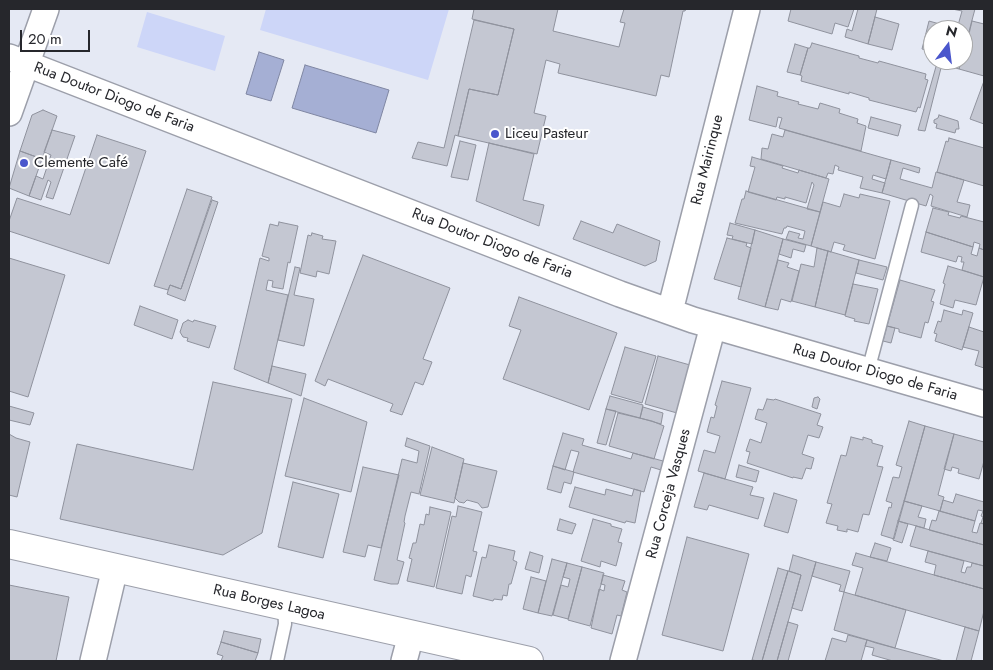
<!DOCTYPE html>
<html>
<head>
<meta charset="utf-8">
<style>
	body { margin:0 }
	#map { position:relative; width:993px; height:670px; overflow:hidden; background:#e5e9f4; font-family:Jost,sans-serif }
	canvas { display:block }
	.frame { position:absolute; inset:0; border:10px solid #26272c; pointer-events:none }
	.north { position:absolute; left:923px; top:20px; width:50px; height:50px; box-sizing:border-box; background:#fff; border:1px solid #a8a9ab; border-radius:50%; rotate:15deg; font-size:14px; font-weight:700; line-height:20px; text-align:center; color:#26272c }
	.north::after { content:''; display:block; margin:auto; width:18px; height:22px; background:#4a56cc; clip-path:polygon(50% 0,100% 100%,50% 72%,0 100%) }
	.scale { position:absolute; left:20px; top:30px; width:70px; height:22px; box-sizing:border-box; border:2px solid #26272c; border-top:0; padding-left:6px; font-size:15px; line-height:18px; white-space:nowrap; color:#26272c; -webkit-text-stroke:4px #fff; paint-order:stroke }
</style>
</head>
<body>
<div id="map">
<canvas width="993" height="670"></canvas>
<div class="frame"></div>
<div class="north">N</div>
<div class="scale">20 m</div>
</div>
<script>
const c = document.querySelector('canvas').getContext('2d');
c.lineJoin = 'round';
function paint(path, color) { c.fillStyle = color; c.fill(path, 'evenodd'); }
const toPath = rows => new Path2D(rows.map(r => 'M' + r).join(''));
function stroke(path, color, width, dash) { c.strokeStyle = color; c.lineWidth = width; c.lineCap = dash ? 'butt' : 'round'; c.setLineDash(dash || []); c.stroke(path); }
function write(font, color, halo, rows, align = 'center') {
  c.font = font + ' Jost,sans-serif'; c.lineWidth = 4; c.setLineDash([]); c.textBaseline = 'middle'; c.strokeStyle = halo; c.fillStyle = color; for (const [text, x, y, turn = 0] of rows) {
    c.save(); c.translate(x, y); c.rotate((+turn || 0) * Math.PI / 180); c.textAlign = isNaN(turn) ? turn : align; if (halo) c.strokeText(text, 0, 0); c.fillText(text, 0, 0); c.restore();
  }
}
const green = toPath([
	[266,9,449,9,428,80,260,30],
	[147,12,225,36,215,71,137,47]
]);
const water = toPath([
	[259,52,284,60,271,101,246,94,259,52],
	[305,65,389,90,376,133,292,108,305,65]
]);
const building = toPath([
	[474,9,558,9,553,31,619,47,625,23,620,22,624,9,686,9,685,11,683,11,669,77,661,75,656,96,558,73,560,64,546,60,534,113,546,116,537,154,458,136,469,89,498,95,514,29,472,19,474,9],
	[791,9,854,9,848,27,835,23,832,34,788,21,791,9],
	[858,9,877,9,868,44,845,37,847,29,852,31,858,9],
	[952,9,975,9,963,54,963,30,933,30,933,52,922,49,929,21,957,29,962,11,952,9],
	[875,17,899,24,892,50,868,44,875,17],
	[474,20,514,29,498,95,469,89,458,136,455,135,447,166,412,158,418,142,444,148,474,20],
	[972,21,984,24,984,76,959,69,962,60,963,60,972,21],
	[812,43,859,56,859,58,878,63,879,61,926,74,925,79,928,80,920,108,918,107,916,112,869,100,869,98,849,92,849,94,801,81,802,76,800,75,808,48,810,48,812,43],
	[795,44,808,48,800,75,787,72,795,44],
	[942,60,962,60,959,69,941,64,942,60],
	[937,63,942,64,925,131,918,130,937,63],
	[984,81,984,124,970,119,984,81],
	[757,86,778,92,777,96,799,102,798,104,818,109,820,103,840,109,839,113,858,119,857,123,866,126,861,151,779,128,782,118,778,117,776,127,749,120,757,86],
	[43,110,57,116,42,159,20,151,32,115,43,110],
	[939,115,958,121,959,129,956,129,955,133,936,128,937,124,934,123,934,120,938,118,939,115],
	[871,117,901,125,898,136,868,128,871,117],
	[52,130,75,136,53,199,46,197,51,182,48,180,41,200,29,196,36,176,43,179,51,155,44,152,52,130],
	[785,130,891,160,886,179,873,175,872,179,885,183,882,193,860,188,863,177,838,170,839,167,835,165,833,174,828,173,826,178,761,159,762,148,768,149,772,134,783,137,785,130],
	[97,135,146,151,109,264,9,231,9,221,17,198,70,215,97,135],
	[949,138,984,148,984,186,937,172,946,141,948,142,949,138],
	[460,141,476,145,468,180,451,177,460,141],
	[489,143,534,154,523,200,544,205,539,226,476,201,489,143],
	[20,151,42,159,29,196,9,188,20,151],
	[752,157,783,166,782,168,798,173,799,170,829,179,820,212,807,209,814,185,812,182,806,203,785,197,785,199,777,197,776,200,748,192,755,167,750,166,752,157],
	[891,160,920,168,919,173,903,168,900,179,932,188,936,172,964,180,957,202,970,205,967,217,931,206,933,196,930,194,926,206,882,193,891,160],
	[187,189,212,197,181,289,170,285,168,290,154,286,187,189],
	[746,191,820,212,811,246,786,239,789,231,800,234,798,238,803,239,805,231,787,226,786,228,784,228,782,234,735,223,742,199,744,199,746,191],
	[844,194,859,198,860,194,890,201,875,259,843,250,845,245,834,242,831,252,811,246,823,202,840,207,844,194],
	[212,200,218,202,185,301,167,294,170,285,181,289,212,200],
	[933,208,949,212,948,215,960,218,961,216,984,222,984,250,979,248,980,244,974,242,973,247,926,232,933,208],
	[581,221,613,233,617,224,660,241,656,261,645,266,573,239,581,221],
	[279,222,298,226,290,263,288,262,283,289,272,287,273,281,268,280,266,290,288,295,268,383,234,369,260,258,269,261,269,258,262,256,270,224,278,226,279,222],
	[730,223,755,230,752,244,732,239,733,236,727,235,730,223],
	[755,230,783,239,765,307,738,299,755,230],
	[926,232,973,247,971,254,977,256,979,248,984,250,984,277,962,270,964,262,961,262,962,257,958,256,956,262,921,252,926,232],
	[312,233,323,236,322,239,336,241,329,274,317,271,316,277,300,273,308,235,311,236,312,233],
	[727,238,747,243,746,246,751,248,741,287,714,279,727,238],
	[783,239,806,245,804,252,793,249,791,258,779,254,783,239],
	[817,248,828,251,815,307,792,301,801,264,814,267,817,248],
	[828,251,859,260,845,315,815,307,828,251],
	[363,255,450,288,423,359,432,362,423,385,415,382,402,415,390,411,393,404,328,379,325,386,315,381,363,255],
	[9,258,65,275,28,397,9,391,9,258],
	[778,260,789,263,787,267,799,271,791,302,781,299,778,310,765,307,778,260],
	[859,260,887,267,883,280,856,273,859,260],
	[948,266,984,277,976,305,955,300,953,308,940,304,945,284,943,283,948,266],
	[295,267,300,268,294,295,314,299,304,346,278,340,295,267],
	[900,280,935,290,931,301,934,302,928,323,925,322,921,338,899,332,899,329,887,326,900,280],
	[853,284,878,289,869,324,854,321,855,319,845,316,853,284],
	[519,297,617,333,589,410,503,379,521,330,509,326,519,297],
	[140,306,178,320,172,339,134,325,140,306],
	[944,310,962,315,963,310,973,313,962,350,935,341,937,334,934,333,938,321,941,322,944,310],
	[188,320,193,322,194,320,216,326,209,348,187,341,188,338,183,337,180,332,183,323,188,320],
	[887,326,895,328,891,343,883,341,887,326],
	[969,327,984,332,984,368,975,365,979,351,963,347,969,327],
	[625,347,656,356,642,403,611,394,625,347],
	[658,356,690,365,677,413,645,404,658,356],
	[272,366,306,374,301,396,268,383,272,366],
	[722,381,751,388,725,479,698,471,704,450,715,453,720,436,707,432,711,417,714,418,717,406,715,405,722,381],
	[213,382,292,399,262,533,223,555,60,519,77,444,193,470,213,382],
	[610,396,643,405,640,418,606,409,610,396],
	[818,397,820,399,817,409,812,407,814,398,818,397],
	[304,398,367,422,351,492,285,476,304,398],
	[767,399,774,400,775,399,821,414,817,425,823,427,819,438,808,435,802,454,814,458,811,469,806,468,802,479,793,477,793,478,747,463,750,452,746,451,750,439,761,443,767,423,755,419,758,409,763,410,767,399],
	[9,406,34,413,30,425,9,420,9,406],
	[643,407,663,413,661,424,640,418,643,407],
	[606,409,616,411,606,445,597,443,606,409],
	[618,413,652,421,664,426,654,459,609,446,618,413],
	[909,421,925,426,894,539,881,535,889,507,891,508,892,503,886,501,893,477,899,478,902,467,896,465,909,421],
	[925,426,954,434,938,495,944,497,940,511,904,501,925,426],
	[563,433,584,439,582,445,631,459,633,453,663,461,661,470,651,467,644,492,573,472,579,452,571,450,565,470,553,466,563,433],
	[9,434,16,438,30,442,17,497,9,495,9,434],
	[954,434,984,442,984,461,979,479,958,473,959,469,952,467,951,471,944,469,954,434],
	[851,437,863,440,863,437,872,440,872,443,883,446,877,466,883,467,869,515,863,514,858,532,847,529,847,532,837,530,838,526,826,523,832,504,827,503,841,455,846,456,851,437],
	[407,438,430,446,419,494,411,492,405,516,404,522,405,523,397,560,404,562,398,584,391,584,374,580,402,459,417,463,419,451,405,446,407,438],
	[432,447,464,459,454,503,420,495,432,447],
	[463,463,497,471,488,507,482,508,478,503,467,500,464,503,459,502,455,498,463,463],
	[739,465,759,471,756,482,736,477,739,465],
	[553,466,574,472,571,484,564,482,561,493,547,489,553,466],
	[363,467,399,475,381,548,368,545,365,557,343,552,363,467],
	[704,473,753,487,750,495,764,498,758,519,709,505,707,510,694,507,704,473],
	[293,482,339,494,323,558,278,547,293,482],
	[575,487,605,495,606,489,632,496,634,489,641,491,635,523,626,521,625,523,569,507,575,487],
	[774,493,797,500,788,533,764,526,774,493],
	[956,494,984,502,984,524,981,523,983,517,981,516,983,511,978,510,975,521,940,511,943,500,953,503,956,494],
	[904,501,922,506,918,517,926,519,924,528,898,521,904,501],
	[458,506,482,512,473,551,477,552,471,577,466,575,462,594,436,588,452,516,456,517,458,506],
	[430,507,451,512,434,587,407,581,412,559,409,558,413,543,416,543,420,524,424,525,426,514,429,515,430,507],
	[939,511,975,521,972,532,977,533,980,523,984,524,984,545,929,530,932,520,936,521,939,511],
	[560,519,576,524,572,534,557,530,560,519],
	[593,519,611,524,611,526,622,529,618,542,622,543,616,566,601,561,600,567,581,561,593,519],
	[898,521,908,524,902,543,893,540,898,521],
	[916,526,984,545,984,566,910,546,916,526],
	[687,537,749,554,723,651,662,635,687,537],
	[875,543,891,548,887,561,870,557,875,543],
	[489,545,515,551,513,560,517,562,511,584,509,584,507,596,503,595,502,600,494,599,493,601,473,596,482,557,486,558,489,545],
	[928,551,964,561,961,572,965,573,967,567,971,567,972,563,984,566,984,589,934,575,936,565,925,562,928,551],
	[530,552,543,556,539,573,525,569,530,552],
	[856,553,984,589,984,611,979,631,855,595,863,568,852,565,856,553],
	[793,555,816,562,802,611,792,608,801,575,789,571,793,555],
	[552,559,567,563,552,616,538,613,552,559],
	[816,562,850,571,844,592,839,591,841,585,812,576,816,562],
	[567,563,582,567,568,619,553,615,561,585,568,587,570,579,563,577,567,563],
	[582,567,604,573,590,626,568,620,582,567],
	[778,568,788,571,762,661,758,661,752,660,778,568],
	[788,571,801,575,792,608,777,661,762,661,788,571],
	[603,575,625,581,622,590,627,592,621,616,617,615,612,634,591,628,599,589,604,591,605,585,601,584,603,575],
	[531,577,546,581,538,613,523,609,531,577],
	[9,585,69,597,56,661,9,661,9,585],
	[844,592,906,610,895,648,834,630,844,592],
	[788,622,798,625,788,661,777,661,788,622],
	[965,627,979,631,971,661,956,661,965,627],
	[224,631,261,639,258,653,221,642,224,631],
	[848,635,867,640,861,661,825,661,832,638,846,642,848,635],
	[867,640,876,643,944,661,893,661,872,655,874,648,865,646,867,640],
	[221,642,258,653,255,661,221,661,223,656,217,654,221,642]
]);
const service = toPath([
	[868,371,912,205],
	[277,661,285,624,284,606]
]);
const minor = toPath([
	[9,57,620,294,693,320,984,404],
	[9,113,46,9],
	[670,311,747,9],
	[93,661,115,568],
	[404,661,411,635],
	[623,661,713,326]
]);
const tertiary = toPath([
	[9,544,529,661]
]);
const markers = [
	[495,134,5,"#4a56cc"],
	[24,163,5,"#4a56cc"]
];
const streetNames = [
	["Rua Doutor Diogo de Faria",114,98,21],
	["Rua Mairinque",708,160,-76],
	["Rua Doutor Diogo de Faria",492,244,21],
	["Rua Doutor Diogo de Faria",875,373,16],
	["Rua Corceja Vasques",669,494,-75],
	["Rua Borges Lagoa",269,603,13]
];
const poiNames = [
	["Liceu Pasteur",505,134],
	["Clemente Café",34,163]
];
paint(green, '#cdd6f8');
paint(water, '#a5afd4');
stroke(water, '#7f86a2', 1);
paint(building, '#c4c7d2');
stroke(building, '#8f929d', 1);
stroke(service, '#9c9faa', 15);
stroke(minor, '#9c9faa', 28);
stroke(tertiary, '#9c9faa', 30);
stroke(service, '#fff', 12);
stroke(minor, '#fff', 25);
stroke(tertiary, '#fff', 28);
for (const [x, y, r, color] of markers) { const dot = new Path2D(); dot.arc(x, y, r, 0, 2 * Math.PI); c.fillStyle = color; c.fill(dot); stroke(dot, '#fff', 2); }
write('15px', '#26272c', '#fff', streetNames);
write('15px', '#26272c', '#fff', poiNames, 'left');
</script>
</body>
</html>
